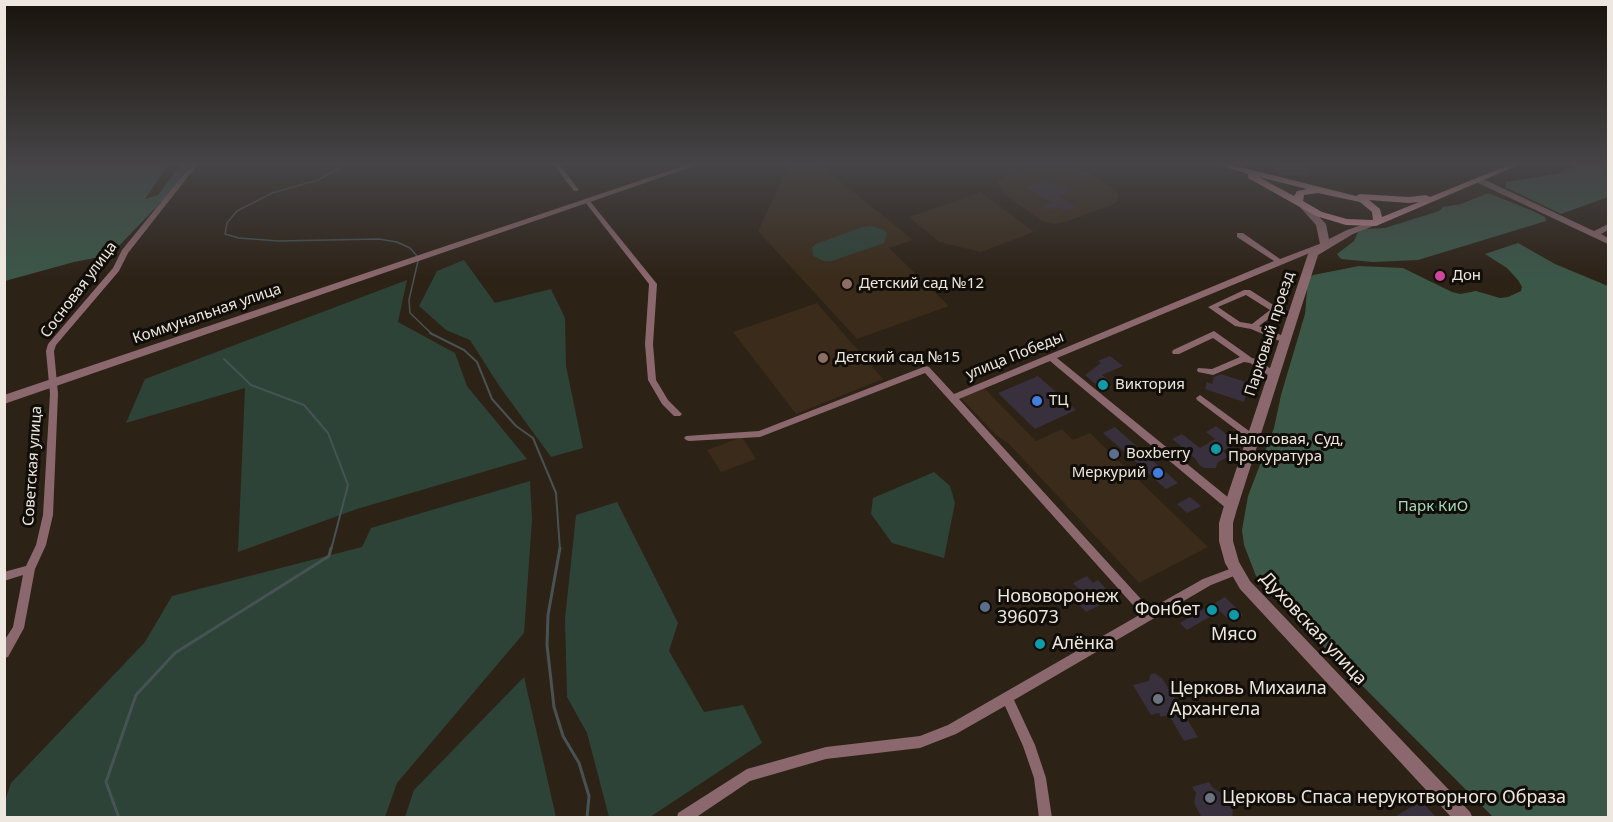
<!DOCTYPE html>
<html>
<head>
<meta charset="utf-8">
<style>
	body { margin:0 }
	#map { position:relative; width:1613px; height:822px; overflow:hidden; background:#2d2216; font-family:"Noto Sans",sans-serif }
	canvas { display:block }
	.frame { position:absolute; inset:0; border:6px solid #eee7df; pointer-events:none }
</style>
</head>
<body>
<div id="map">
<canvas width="1613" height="822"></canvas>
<div class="frame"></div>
</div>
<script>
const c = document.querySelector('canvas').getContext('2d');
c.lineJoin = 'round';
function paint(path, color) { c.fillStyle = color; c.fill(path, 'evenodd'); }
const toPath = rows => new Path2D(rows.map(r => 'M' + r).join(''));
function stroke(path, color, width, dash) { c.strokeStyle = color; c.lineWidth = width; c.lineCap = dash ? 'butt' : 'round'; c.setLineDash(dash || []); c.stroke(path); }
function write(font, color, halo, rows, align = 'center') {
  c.font = font + ' "Noto Sans",sans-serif'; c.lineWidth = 6; c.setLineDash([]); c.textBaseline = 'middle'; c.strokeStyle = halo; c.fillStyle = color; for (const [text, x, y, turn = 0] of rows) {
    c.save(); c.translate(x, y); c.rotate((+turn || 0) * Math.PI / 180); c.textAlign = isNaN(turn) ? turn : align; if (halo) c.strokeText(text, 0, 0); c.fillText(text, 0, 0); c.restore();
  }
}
const built = toPath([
	[789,164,819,164,913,240,889,248,949,306,857,339,758,231],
	[1043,167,1089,172,1116,191,1119,197,1116,203,1065,222,1055,224,1042,221,1004,194,997,181,1012,173],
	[981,192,1034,232,981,252,939,242,909,217],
	[817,303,883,379,796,414,733,332],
	[984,388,1036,441,1062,429,1073,440,1090,433,1208,547,1139,583,1009,444,996,435,961,398],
	[742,437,756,459,721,472,707,450]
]);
const green = toPath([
	[871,226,884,230,887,234,884,243,832,261,824,261,813,256,812,247,816,244,862,227],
	[464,260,495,303,551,289,565,318,566,366,583,448,551,457,500,387,470,340,446,330,419,306,437,271],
	[407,280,398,322,455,353,467,386,527,459,357,509,238,552,245,388,126,423,145,379],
	[934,472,950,486,955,503,944,558,892,543,871,514,873,498],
	[530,481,532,520,524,633,397,783,385,817,5,817,5,801,11,783,145,642,172,596,362,547,371,528],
	[617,502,678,623,669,651,704,712,743,705,762,743,650,817,609,817,587,733,567,697,565,619,576,515],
	[524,677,556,817,405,817,414,790]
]);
const forest = toPath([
	[5,164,169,164,145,199,158,195,181,164,191,164,164,199,114,251,105,256,74,262,5,281],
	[1581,164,1608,164,1608,197,1561,214,1505,187,1506,182,1556,174],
	[1488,193,1533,211,1545,217,1546,221,1418,260,1373,262,1341,259,1337,254,1354,241,1358,232,1365,229,1385,228,1439,211,1443,207,1461,204],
	[1518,243,1555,264,1608,286,1608,817,1493,817,1270,593,1256,576,1244,545,1242,530,1248,496,1274,428,1281,395,1305,314,1308,279,1313,275,1359,266,1403,268,1452,292,1460,294,1476,291,1500,298,1508,297,1521,291,1522,287,1518,280,1507,268,1485,254]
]);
const streamFar2 = toPath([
	[347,164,318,180,272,193,237,211,227,223,225,234,239,238,278,241,379,239,397,242,410,248,417,256],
	[418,261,409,300,410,313,432,334]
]);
const streamFar1 = toPath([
	[430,333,464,350,477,362,492,399,516,426,533,438,556,493,560,550],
	[224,359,251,385,304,405,328,433,348,485,331,550]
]);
const stream = toPath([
	[560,548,548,615,547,645,554,707,563,736,579,763,589,796,587,818],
	[119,818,106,782,136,695,175,653,329,556,331,548]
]);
const building = toPath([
	[1273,165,1302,165,1308,175,1280,175],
	[1050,180,1061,187,1066,186,1073,191,1059,196,1076,208,1065,211,1059,207,1048,210,1042,206,1052,203,1025,187],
	[1110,356,1123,366,1102,375,1110,381,1107,383,1112,387,1104,391,1085,375,1101,363,1098,361],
	[1221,374,1249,383,1244,402,1205,389,1207,382,1212,384,1214,377],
	[1038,376,1076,410,1035,429,998,393],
	[1216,426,1232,439,1228,441,1233,446,1223,451,1229,456,1217,463,1216,468,1204,468,1199,465,1195,458,1185,452,1187,451,1172,439,1182,434,1200,448,1215,439,1206,432],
	[1115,427,1150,458,1178,483,1166,489,1103,433],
	[1190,497,1201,506,1187,513,1177,504],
	[1087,576,1093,583,1098,580,1114,598,1086,612,1071,595,1080,590,1073,583],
	[1225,597,1243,615,1231,622,1220,611,1187,630,1180,623],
	[1154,673,1162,678,1198,737,1184,741,1169,715,1161,717,1159,713,1151,715,1133,685,1149,681,1150,675],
	[1209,782,1213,788,1223,794,1233,811,1232,818,1202,818,1194,803,1196,793,1192,787],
	[1421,801,1437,818,1393,818]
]);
const minor = toPath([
	[192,164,198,164,128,253,119,271,56,345,54,351,58,394,53,515,46,545,35,569,24,628,8,657,4,658,4,641,13,627,23,575,4,581,4,572,26,566,36,545,43,515,50,394,46,351,48,344,113,268,122,250,192,164],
	[553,164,559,164,578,189,578,191,574,191,553,164],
	[587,199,589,200,657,284,653,344,656,380,668,400,682,414,680,416,674,416,662,404,648,380,645,344,649,284,585,202,584,201,587,199],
	[1237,233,1243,233,1280,259,1322,243,1325,243,1329,245,1057,358,1235,503,1236,506,1235,509,1231,510,1227,509,1050,361,959,399,1150,609,1203,579,1235,567,1239,568,1240,571,1239,574,1211,585,1014,700,1035,745,1046,778,1052,818,1039,818,1034,778,1023,746,1005,706,956,734,920,748,826,759,750,781,695,818,677,818,678,813,747,769,826,747,920,736,948,725,1141,614,925,373,760,437,689,441,686,440,684,438,686,436,759,431,926,366,929,367,954,394,1274,261,1237,237,1237,233],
	[1244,290,1250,290,1278,308,1279,310,1278,312,1259,326,1288,338,1289,340,1288,342,1282,342,1251,329,1235,326,1208,307,1244,290],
	[1246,295,1270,310,1252,324,1240,322,1218,307,1246,295],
	[1214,331,1252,358,1256,359,1277,373,1278,375,1277,377,1271,377,1250,363,1244,362,1213,375,1198,372,1197,370,1198,368,1212,369,1240,357,1213,338,1179,354,1173,354,1172,352,1173,350,1214,331],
	[1200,395,1256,436,1258,438,1256,440,1250,440,1197,400,1196,398,1200,395]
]);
const tertiary = toPath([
	[689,164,700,164,4,404,4,395,689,164],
	[1479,177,1594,231,1608,224,1608,230,1601,234,1608,238,1608,244,1476,182,1476,178,1479,177],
	[1304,203,1307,204,1326,224,1329,239,1347,230,1373,221,1379,221,1381,223,1353,234,1318,255,1237,509,1233,523,1233,541,1239,562,1250,581,1470,812,1473,818,1452,818,1240,589,1225,563,1219,541,1219,523,1223,509,1308,254,1320,244,1316,225,1299,206,1304,203]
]);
const secondary = toPath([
	[1215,164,1228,164,1356,196,1360,194,1409,197,1426,195,1430,197,1511,164,1521,164,1376,226,1346,225,1316,216,1248,178,1248,174,1215,164],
	[1259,177,1307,189,1297,191,1294,196,1259,177],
	[1318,193,1360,202,1372,212,1373,220,1347,219,1322,212,1303,201,1304,195,1318,193],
	[1369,200,1409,203,1419,202,1382,217,1380,209,1369,200]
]);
const markers = [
	[1440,276,6,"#d1479c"],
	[847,284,6,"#8d6e63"],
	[823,358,6,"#8d6e63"],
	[1103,385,6,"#0f9aa8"],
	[1037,401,6,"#3f7fe0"],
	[1216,449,6,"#0f9aa8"],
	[1114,454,6,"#5c6f8a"],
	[1158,473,6,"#3f7fe0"],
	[985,607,6,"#5c6f8a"],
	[1212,610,6,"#0f9aa8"],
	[1234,615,6,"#0f9aa8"],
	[1040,644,6,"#0f9aa8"],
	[1158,699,6,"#6b7280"],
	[1210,798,6,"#6b7280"]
];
const poiNames = [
	["Дон",1452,276],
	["Детский сад №12",859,284],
	["Детский сад №15",835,358],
	["Виктория",1115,385],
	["ТЦ",1049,401],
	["Налоговая, Суд,",1228,440],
	["Прокуратура",1228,457],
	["Boxberry",1126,454],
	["Меркурий",1146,473,"right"]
];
const streetNames = [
	["Сосновая улица",79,290,-53],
	["Коммунальная улица",207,314,-19],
	["Парковый проезд",1270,334,-72],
	["улица Победы",1015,356,-22],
	["Советская улица",33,466,-86]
];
const parkNames = [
	["Парк КиО",1433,507]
];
const nearPoinames = [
	["Нововоронеж",997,597],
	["396073",997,618],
	["Фонбет",1200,610,"right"],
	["Мясо",1234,635,"center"],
	["Алёнка",1052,644],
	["Церковь Михаила",1170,689],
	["Архангела",1170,710],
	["Церковь Спаса нерукотворного Образа",1222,798]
];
const nearStreetnames = [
	["Духовская улица",1313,629,47]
];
paint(built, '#3a2b1a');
paint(green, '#2d4337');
paint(forest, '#3b5748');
stroke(streamFar2, '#475254', 1.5);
stroke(streamFar1, '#475254', 2);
stroke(stream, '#475254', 3);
paint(building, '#39303d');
paint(minor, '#8b686d');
paint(tertiary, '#8b686d');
paint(secondary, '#c68d96');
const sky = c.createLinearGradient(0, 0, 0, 279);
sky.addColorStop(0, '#19130c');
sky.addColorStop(0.59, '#464447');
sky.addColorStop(1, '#46444700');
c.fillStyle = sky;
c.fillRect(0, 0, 1613, 279);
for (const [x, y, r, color] of markers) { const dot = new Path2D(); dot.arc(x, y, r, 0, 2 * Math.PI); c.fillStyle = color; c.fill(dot); stroke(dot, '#110d08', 2); }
write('15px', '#eee7df', '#110d08', poiNames, 'left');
write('15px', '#eee7df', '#110d08', streetNames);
write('15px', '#a3dbbc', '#110d08', parkNames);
write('18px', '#eee7df', '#110d08', nearPoinames, 'left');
write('18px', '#eee7df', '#110d08', nearStreetnames);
</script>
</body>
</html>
